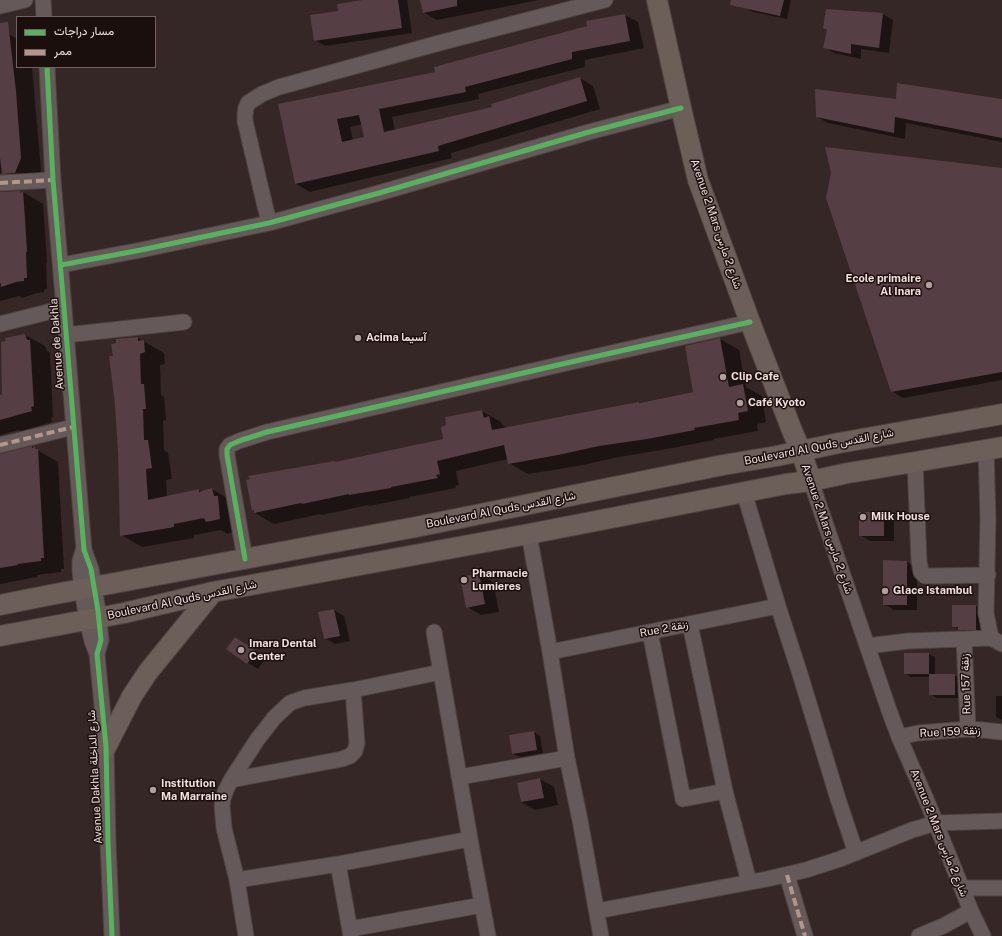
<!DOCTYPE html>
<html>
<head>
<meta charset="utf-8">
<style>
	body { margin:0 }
	#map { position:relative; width:1002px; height:936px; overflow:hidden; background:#352725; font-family:"Public Sans",Vazirmatn,sans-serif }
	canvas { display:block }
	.legend { position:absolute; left:16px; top:16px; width:140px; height:52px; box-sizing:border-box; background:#1b0f0e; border:1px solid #716361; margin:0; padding:5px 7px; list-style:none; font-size:12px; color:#f1e0dd }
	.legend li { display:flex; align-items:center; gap:8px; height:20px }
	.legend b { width:20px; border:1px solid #716361 }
</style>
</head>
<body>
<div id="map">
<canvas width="1002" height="936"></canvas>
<ul class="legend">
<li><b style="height:5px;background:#56b35d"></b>مسار دراجات</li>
<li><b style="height:5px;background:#b2968c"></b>ممر</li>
</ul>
</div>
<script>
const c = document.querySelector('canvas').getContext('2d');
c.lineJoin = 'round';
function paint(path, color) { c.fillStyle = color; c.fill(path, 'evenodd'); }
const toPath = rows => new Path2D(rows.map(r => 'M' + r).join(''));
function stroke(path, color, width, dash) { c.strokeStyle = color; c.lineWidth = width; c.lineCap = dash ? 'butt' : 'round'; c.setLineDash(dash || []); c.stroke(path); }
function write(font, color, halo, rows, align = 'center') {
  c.font = font + ' "Public Sans",Vazirmatn,sans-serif'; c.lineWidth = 3; c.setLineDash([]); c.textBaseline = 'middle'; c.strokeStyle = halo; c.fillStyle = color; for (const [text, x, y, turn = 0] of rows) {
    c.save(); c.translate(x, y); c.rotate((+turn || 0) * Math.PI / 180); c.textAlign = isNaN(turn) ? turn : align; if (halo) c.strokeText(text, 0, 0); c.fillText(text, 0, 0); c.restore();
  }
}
const shadow = toPath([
	[360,0,407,0,412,33,325,46,315,40,339,12,360,1],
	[421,0,539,0,437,20,423,12],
	[748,0,791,0,787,19,753,12,746,8],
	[827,10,883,14,893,20,889,53,861,49,861,59,834,53,824,47,828,30],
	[625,15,638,22,644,48,585,60,585,67,478,94,479,99,392,117,395,130,493,108,580,78,593,86,600,109,451,153,452,158,310,192,296,184,280,105,436,73],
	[362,124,365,137,353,140,350,127],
	[0,32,9,34,17,39,17,67,32,67,41,170,35,184,23,185,3,173,0,173],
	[897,100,1002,100,1002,142,906,123,905,139,828,123,817,117],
	[1002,169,1002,380,903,398,891,391],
	[20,192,22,193,23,192,43,204,45,231,47,263,46,263,47,289,44,289,44,292,37,293,22,298,19,296,0,301,0,193],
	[25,335,45,346,47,351,50,353,53,417,51,418,52,422,21,431,18,430,0,435,0,396,3,395],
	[138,338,164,353,165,364,160,365,161,395,164,397,166,420,163,421,164,450,168,453,172,479,166,480,167,497,199,490,203,492,212,489,232,501,240,530,227,534,221,530,194,535,194,538,142,547,121,535,119,452,114,358],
	[720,339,739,350,746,387,762,396,766,422,757,424,758,431,713,439,714,440,667,449,619,457,578,466,528,474,509,463,508,459,456,471,459,485,455,486,456,488,409,497,410,498,369,506,368,505,322,515,321,514,274,524,255,513,255,512,252,510,336,463,444,439,482,411,501,422,502,425,508,428,694,392,686,347],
	[32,447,58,462,64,569,61,569,61,572,37,575,37,577,0,584,0,455],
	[877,513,881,515,884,516,894,521,894,541,870,541,860,535],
	[907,562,917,568,917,610,894,610,884,604],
	[479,574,493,582,499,612,481,615,467,607],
	[976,606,982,610,982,633,966,633,953,626],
	[334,610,344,616,350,641,335,644,325,638],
	[235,638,266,658,258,669,248,663],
	[929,654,935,657,935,675,954,675,961,679,961,698,937,698,930,694,930,677,911,677,905,673],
	[996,696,1002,696,1002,720,996,717],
	[534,732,540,736,543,753,520,757,513,754],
	[540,779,554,787,558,805,535,810,521,802,518,784]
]);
const building = toPath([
	[362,0,398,0,402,28,314,41,310,15,338,11,337,4],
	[420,0,457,0,457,6,423,13],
	[731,0,784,0,780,16,730,5],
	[826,9,883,13,879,48,851,44,851,54,823,48,827,30,823,28],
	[625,14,630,41,572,52,572,59,465,87,466,92,379,109,384,132,492,107,491,104,580,77,587,101,438,146,439,151,295,184,278,104,435,72,434,67,587,26,586,21],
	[359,115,364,137,342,142,337,119],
	[8,22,16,91,21,158,15,173,2,174,0,158,0,23],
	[897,83,1002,99,1002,138,895,117,894,133,816,117,815,89,896,99],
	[825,147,1002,168,1002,372,891,392,826,198,831,173],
	[20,191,20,193,23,191,25,219,27,252,26,252,27,278,24,278,24,281,16,282,1,287,1,283,0,284,0,192],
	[25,334,27,340,30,340,34,406,31,407,32,411,0,420,0,395,2,394,1,342,6,341,5,338],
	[138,337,138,341,144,340,145,352,140,354,141,384,144,384,146,409,143,409,144,440,148,440,152,468,146,469,148,500,199,489,199,492,212,488,214,496,218,496,220,519,206,522,204,518,174,524,174,527,169,528,120,536,118,452,115,405,109,356,113,356,111,344,116,343,116,339],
	[720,338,729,387,743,384,748,411,738,413,739,420,694,428,695,430,647,439,599,446,558,455,508,464,504,445,437,461,440,474,436,475,438,478,391,487,391,488,349,495,349,494,302,504,301,503,254,513,254,510,252,511,246,480,250,479,248,476,335,461,335,462,443,439,441,427,446,425,445,417,482,410,484,418,489,416,492,430,601,409,639,402,639,403,693,392,685,346],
	[32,446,32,448,35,447,35,449,38,449,44,558,41,558,41,561,17,564,18,565,0,568,0,454],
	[859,512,877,512,877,514,884,515,884,536,859,536],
	[883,560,907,561,907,605,883,605],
	[479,573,485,604,466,608,460,577],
	[952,605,976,605,976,630,958,630,958,627,952,627],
	[334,609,340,636,324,639,318,612],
	[235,637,256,651,247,664,226,649],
	[904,653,929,653,929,674,904,674],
	[929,674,955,674,955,695,929,695],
	[534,731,537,750,512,754,509,735],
	[540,778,544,798,521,802,517,783]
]);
const minor = toPath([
	[43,0,44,17],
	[0,6,25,0],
	[47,67,53,180,64,308,84,550,91,569,98,611,101,640,97,654,106,747,108,842,112,936],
	[0,183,53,180],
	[269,223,245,121,245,114,246,108,248,103,262,94,279,87,443,42,605,0],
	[61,265,141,250,269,223,379,193,589,132,681,108],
	[0,324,64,308],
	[66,335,184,322],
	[0,445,73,427],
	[986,450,988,519,986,613,991,638],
	[915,462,919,561,921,572,925,576,930,576,988,575],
	[811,481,818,502,890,713,899,737,929,806,971,911,983,936],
	[744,492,778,606,800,674,838,799,856,853],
	[529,534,550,652,567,758,580,820,601,936],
	[83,551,80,561,80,571,82,589,87,620,92,641,97,654],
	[245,559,227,455,227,449,230,445,239,441,267,432,571,362,750,322],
	[690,624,725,791,749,882],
	[434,632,470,839,488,936],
	[650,632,683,799,725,791],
	[964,639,968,729],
	[867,646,908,641,991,638,1002,644],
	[550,652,778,606],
	[899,737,918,733,968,729,983,730,1002,732],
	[460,777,567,758],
	[231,780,342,759,350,756,355,751,357,743,353,690],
	[338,864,351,936],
	[787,875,805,936],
	[237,880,338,864,470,839],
	[962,888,1002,888],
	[597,911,767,879,806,870,840,859,912,830,936,823,1002,821],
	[350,929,482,905],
	[246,936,237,880,224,828,222,806,223,798,226,790,231,780,257,740,274,718,290,703,304,698,353,690,441,672],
	[919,936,943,926,971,911]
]);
const major = toPath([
	[657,0,681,108,698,180,750,322,793,433,801,451,811,481],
	[0,605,50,595,416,527,723,465,777,456,839,443,1002,414],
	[0,636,124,613,213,592,529,534,786,484,811,481,848,473,915,462,1002,447],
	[106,747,132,696,148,672,213,592]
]);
const quiet = toPath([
	[0,183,53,180],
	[0,445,73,427],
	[787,875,805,936]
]);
const cycleway = toPath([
	[47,67,53,180,64,308,84,550,91,569,98,611,101,640,97,654,106,747,108,842,112,936],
	[61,265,141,250,269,223,379,193,589,132,681,108],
	[245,559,227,455,227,449,230,445,239,441,267,432,571,362,750,322]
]);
const markers = [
	[929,285,4,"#af9f9d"],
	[358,338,4,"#af9f9d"],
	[723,377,4,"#af9f9d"],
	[740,403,4,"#af9f9d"],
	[863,517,4,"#af9f9d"],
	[464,580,4,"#af9f9d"],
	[885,591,4,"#af9f9d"],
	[241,650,4,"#af9f9d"],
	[153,790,4,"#af9f9d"]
];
const streetNames = [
	["Avenue 2 Mars شارع 2 مارس",716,224,71],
	["Avenue de Dakhla",57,344,-94],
	["Boulevard Al Quds شارع القدس",819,447,-11],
	["Boulevard Al Quds شارع القدس",501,510,-11],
	["Avenue 2 Mars شارع 2 مارس",827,529,71],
	["Boulevard Al Quds شارع القدس",182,600,-12],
	["Rue 2 زنقة",664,629,-11],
	["Rue 157 زنقة",966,684,-92],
	["Rue 159 زنقة",950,732,-3],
	["Avenue Dakhla شارع الداخلة",95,777,-93],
	["Avenue 2 Mars شارع 2 مارس",939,833,68]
];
const poiNames = [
	["Ecole primaire",921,279,"right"],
	["Al Inara",921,292,"right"],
	["Acima آسيما",366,338],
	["Clip Cafe",731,377],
	["Café Kyoto",748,403],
	["Milk House",871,517],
	["Pharmacie",472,574],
	["Lumieres",472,587],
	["Glace Istambul",893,591],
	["Imara Dental",249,644],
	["Center",249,657],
	["Institution",161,784],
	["Ma Marraine",161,797]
];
paint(shadow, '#0007');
paint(building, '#553e44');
stroke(minor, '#4f4240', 17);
stroke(major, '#4f4240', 22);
stroke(minor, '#655a59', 15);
stroke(major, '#6c5e58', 20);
stroke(quiet, '#b2968c', 4, [8, 4]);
stroke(cycleway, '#56b35d', 5);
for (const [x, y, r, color] of markers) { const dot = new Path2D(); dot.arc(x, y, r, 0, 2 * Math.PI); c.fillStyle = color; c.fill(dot); stroke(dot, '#1b0f0e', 1.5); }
write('11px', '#f1e0dd', '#1b0f0e', streetNames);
write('bold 11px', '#f1e0dd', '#1b0f0e', poiNames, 'left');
</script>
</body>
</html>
